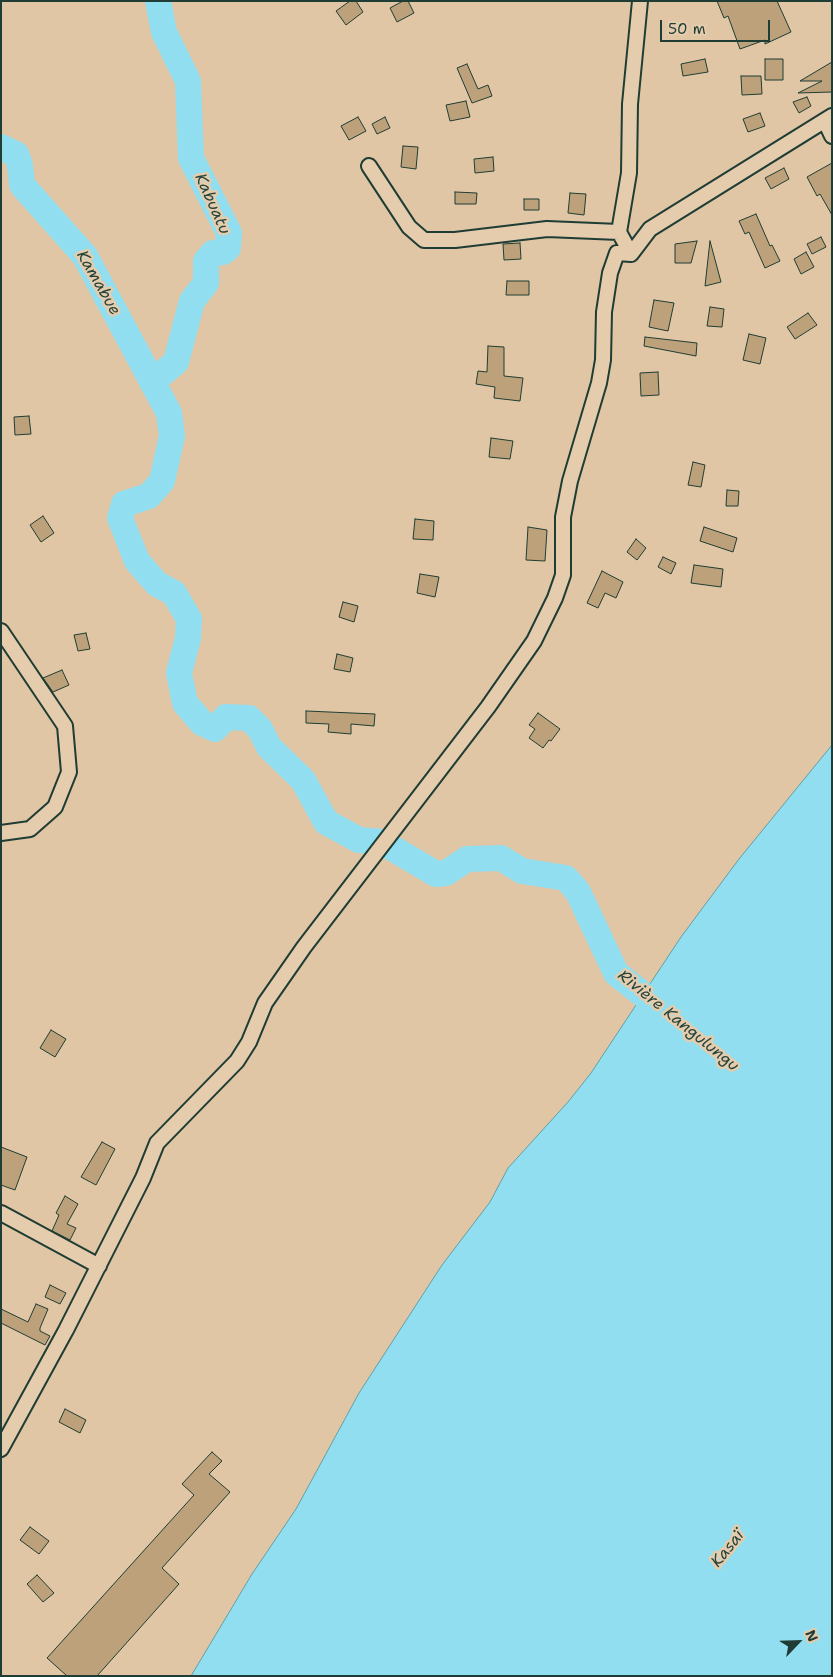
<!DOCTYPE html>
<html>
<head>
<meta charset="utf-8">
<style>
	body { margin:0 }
	#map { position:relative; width:833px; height:1677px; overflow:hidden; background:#e0c6a5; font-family:"Shantell Sans",sans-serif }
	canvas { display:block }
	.frame { position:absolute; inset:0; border:2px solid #1f3d34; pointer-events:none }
	.north { position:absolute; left:773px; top:1617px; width:50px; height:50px; -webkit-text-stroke:4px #e4ccad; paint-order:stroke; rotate:66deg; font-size:14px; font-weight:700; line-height:20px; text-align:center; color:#1f3d34 }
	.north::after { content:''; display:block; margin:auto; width:18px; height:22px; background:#1f3d34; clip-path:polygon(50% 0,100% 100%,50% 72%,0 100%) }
	.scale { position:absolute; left:660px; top:20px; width:110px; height:22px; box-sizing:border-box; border:2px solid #1f3d34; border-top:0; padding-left:6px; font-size:15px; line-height:18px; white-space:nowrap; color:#1f3d34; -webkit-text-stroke:4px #e4ccad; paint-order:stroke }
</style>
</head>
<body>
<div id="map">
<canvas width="833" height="1677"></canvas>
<div class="frame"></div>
<div class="north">N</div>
<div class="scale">50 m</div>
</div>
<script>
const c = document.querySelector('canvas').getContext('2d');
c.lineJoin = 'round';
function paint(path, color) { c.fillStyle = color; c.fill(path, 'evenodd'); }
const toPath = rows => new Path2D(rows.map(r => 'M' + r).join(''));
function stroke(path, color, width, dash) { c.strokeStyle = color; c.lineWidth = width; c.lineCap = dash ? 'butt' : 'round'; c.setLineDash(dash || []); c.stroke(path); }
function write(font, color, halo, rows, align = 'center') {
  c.font = font + ' "Shantell Sans",sans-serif'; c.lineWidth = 5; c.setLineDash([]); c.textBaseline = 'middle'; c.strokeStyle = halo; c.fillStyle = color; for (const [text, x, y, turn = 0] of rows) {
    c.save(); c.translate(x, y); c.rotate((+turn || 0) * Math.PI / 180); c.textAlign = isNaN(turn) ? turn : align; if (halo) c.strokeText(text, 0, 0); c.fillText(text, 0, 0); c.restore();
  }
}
const water = toPath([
	[832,745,832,1676,191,1676,252,1574,296,1509,359,1393,442,1265,490,1202,508,1168,568,1102,591,1073,681,937,739,859,832,745]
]);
const river = toPath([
	[1,147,16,154,20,165,22,185,85,256,169,413,172,436,162,481,149,496,124,504,120,518,137,561,157,584,174,593,189,619,188,638,179,673,185,703,202,723,215,729,226,717,249,718,260,729,269,747,303,780,326,822,359,840,382,842,436,874,446,873,467,859,501,858,522,871,566,878,578,892,616,973,670,1016],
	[152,382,176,362,192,301,206,283,206,261,213,253,223,252,228,248,229,233,191,158,188,81,164,32,158,1]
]);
const building = toPath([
	[350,1,356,1,363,12,346,25,336,11,350,1],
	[403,1,408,1,414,13,397,22,390,8,403,1],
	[717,1,777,1,791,32,765,44,765,40,740,49,728,16,724,18,717,1],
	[705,59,708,72,683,76,681,64,705,59],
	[765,59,783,59,783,80,765,80,765,59],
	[832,62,832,92,798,93,822,81,800,81,832,62],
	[467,64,478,89,488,85,492,96,472,103,457,68,467,64],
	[741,76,761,76,762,94,742,95,741,76],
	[807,97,811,106,799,113,793,102,807,97],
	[466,101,470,117,450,121,446,105,466,101],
	[760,113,765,126,748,132,743,119,760,113],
	[358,117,366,131,349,140,341,126,358,117],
	[385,117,390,128,377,134,372,124,385,117],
	[403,146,418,147,416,169,401,167,403,146],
	[493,157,494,171,475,173,474,159,493,157],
	[832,163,832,215,820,194,817,196,807,177,832,163],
	[784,168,789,179,771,189,765,178,784,168],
	[455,192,477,193,476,204,455,204,455,192],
	[570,193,586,194,584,215,568,213,570,193],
	[524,199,539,199,539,210,524,210,524,199],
	[756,214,770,246,772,245,780,261,765,268,749,232,745,234,739,221,756,214],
	[821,237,826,247,812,254,807,244,821,237],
	[697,241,691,263,675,263,675,244,697,241],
	[710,241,721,282,705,286,710,241],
	[520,243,521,259,504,260,503,244,520,243],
	[806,252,814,267,801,274,794,259,806,252],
	[507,281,529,281,529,295,506,295,507,281],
	[654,300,674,303,668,331,649,327,654,300],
	[710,307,724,309,722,327,707,326,710,307],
	[808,313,817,325,795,339,787,327,808,313],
	[749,334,766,338,760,364,743,360,749,334],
	[645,337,697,343,696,356,644,346,645,337],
	[488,346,504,347,504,376,523,378,520,401,494,398,495,387,476,384,478,371,487,372,488,346],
	[658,372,659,395,641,396,640,373,658,372],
	[29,416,31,434,15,435,14,417,29,416],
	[491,438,513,441,510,459,489,457,491,438],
	[693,462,705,465,701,487,688,485,693,462],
	[727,490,739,491,738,506,726,506,727,490],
	[43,516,54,533,41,542,30,525,43,516],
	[415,519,434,521,433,540,413,539,415,519],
	[528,527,547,530,545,561,526,560,528,527],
	[704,527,737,538,733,552,700,541,704,527],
	[636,539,646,548,637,560,627,552,636,539],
	[663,557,676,563,671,574,658,567,663,557],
	[694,565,723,569,721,587,691,583,694,565],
	[602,571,623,582,616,598,605,593,598,608,587,603,602,571],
	[420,574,439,577,435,597,417,593,420,574],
	[343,602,358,606,354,622,339,617,343,602],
	[86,633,90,649,78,651,74,635,86,633],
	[337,654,353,658,350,672,334,669,337,654],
	[62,670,69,685,53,692,43,678,62,670],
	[306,711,375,714,374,726,351,724,351,734,328,732,329,724,306,723,306,711],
	[538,713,560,729,551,741,549,740,543,748,529,738,535,729,529,725,538,713],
	[51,1030,66,1039,55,1057,40,1048,51,1030],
	[102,1142,115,1149,96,1185,81,1177,102,1142],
	[1,1147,27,1157,15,1190,1,1185,1,1147],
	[65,1196,78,1204,67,1224,76,1228,70,1240,52,1231,59,1215,56,1213,65,1196],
	[50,1285,66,1293,60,1304,45,1297,50,1285],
	[36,1304,48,1309,40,1328,40,1331,50,1336,45,1345,1,1323,1,1309,28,1322,36,1304],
	[65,1409,86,1420,80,1433,59,1422,65,1409],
	[212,1452,222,1461,209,1474,230,1492,162,1568,179,1584,97,1676,67,1676,47,1658,194,1495,182,1484,212,1452],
	[30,1527,49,1541,39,1554,20,1540,30,1527],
	[37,1575,54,1593,43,1602,27,1584,37,1575]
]);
const street = toPath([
	[825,121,832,136],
	[369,166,409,227,424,240,455,240,547,229,619,232],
	[631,254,619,232,629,173,630,104,640,1],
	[631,254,650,229,832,116],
	[1,631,65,726,69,772,55,807,30,829,1,833],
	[1,1213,99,1266],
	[1,1449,66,1330,143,1178,157,1143,237,1061,249,1042,265,1003,304,947,488,707,534,641,555,598,563,575,563,517,570,481,599,383,603,360,604,312,610,273,617,253,631,254]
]);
const waterNames = [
	["Kabuatu",212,204,66],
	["Kamabue",98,283,60],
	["Rivière Kangulungu",678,1021,39],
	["Kasaï",728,1549,-51]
];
paint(water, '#90deef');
stroke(water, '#639ea4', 1);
stroke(river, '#90deef', 26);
paint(building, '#bda17a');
stroke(building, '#1f3d34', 1);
stroke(street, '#1f3d34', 18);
stroke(street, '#e4ccad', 14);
write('italic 16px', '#25453d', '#e4ccad', waterNames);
</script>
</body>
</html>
